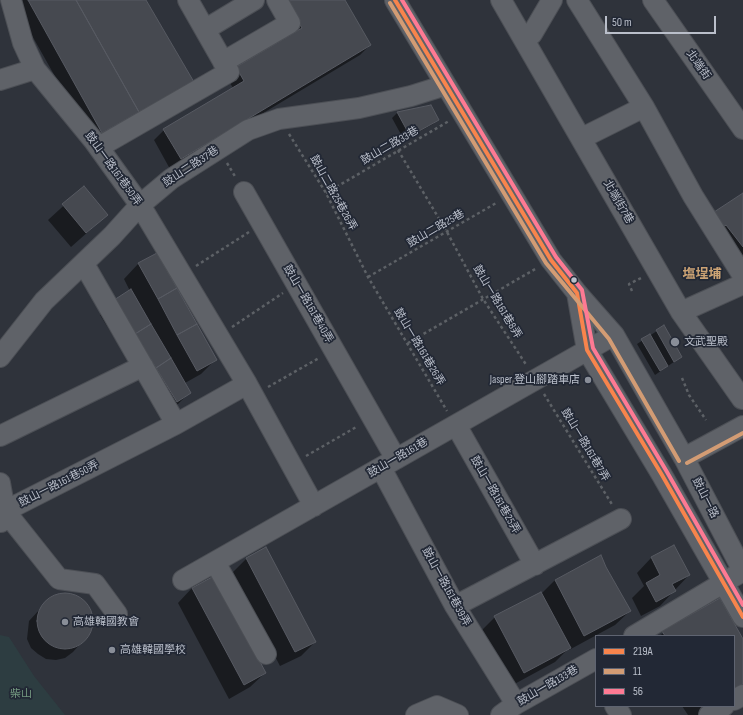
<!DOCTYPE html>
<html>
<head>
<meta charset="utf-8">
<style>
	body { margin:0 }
	#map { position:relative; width:743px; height:715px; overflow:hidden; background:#2f333b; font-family:"Sofia Sans Condensed",sans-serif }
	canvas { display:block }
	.legend { position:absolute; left:595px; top:635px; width:140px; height:72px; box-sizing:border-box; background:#222835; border:1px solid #5f6471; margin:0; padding:5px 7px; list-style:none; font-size:12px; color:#babfca }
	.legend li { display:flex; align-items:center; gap:8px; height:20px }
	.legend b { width:20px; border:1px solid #5f6471 }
	.scale { position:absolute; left:605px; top:16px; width:111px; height:18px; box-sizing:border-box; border:2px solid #babfca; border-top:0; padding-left:5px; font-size:12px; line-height:14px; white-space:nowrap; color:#babfca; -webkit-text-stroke:3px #222835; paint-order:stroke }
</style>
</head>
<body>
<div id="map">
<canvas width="743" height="715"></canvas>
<ul class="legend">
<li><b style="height:5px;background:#f8844c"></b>219A</li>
<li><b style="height:5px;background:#d39c74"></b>11</li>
<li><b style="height:5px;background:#fe7a93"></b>56</li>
</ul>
<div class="scale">50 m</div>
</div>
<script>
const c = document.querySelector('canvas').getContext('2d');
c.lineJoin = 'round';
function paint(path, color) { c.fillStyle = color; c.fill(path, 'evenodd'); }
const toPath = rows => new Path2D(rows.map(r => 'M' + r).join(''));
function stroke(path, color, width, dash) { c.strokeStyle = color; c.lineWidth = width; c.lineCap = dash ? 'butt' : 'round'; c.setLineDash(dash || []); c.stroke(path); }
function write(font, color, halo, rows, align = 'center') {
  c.font = font + ' "Sofia Sans Condensed","Noto Sans TC",sans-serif'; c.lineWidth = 3.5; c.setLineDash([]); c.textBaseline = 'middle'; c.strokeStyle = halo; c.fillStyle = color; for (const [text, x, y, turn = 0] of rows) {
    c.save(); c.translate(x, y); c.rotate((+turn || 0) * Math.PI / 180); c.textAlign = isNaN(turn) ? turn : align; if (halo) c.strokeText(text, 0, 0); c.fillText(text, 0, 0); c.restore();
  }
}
const green = toPath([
	[0,635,9,637,34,676,65,715,0,715]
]);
const shadow = toPath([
	[12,0,144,0,193,82,92,142],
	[343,0,370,45,360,55,170,169,154,140,164,130,233,88,227,78,290,36,273,7],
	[431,106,438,119,433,124,404,140,392,118,397,113],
	[84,187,107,215,71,247,48,220],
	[743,194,743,270,712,214],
	[157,254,215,360,201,374,185,383,190,392,175,407,162,415,100,315,115,300,130,291,124,279,138,264],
	[663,327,681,357,655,375,637,344],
	[674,546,689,575,660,606,641,616,632,598,644,586,637,573,651,558],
	[601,556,605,568,630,611,615,625,569,650,569,648,555,662,509,687,480,632,495,617,541,594,555,580],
	[247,558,315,642,301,656,280,666,232,573],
	[214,577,265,673,250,687,229,699,178,603,192,588],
	[68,594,84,601,89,607,92,615,92,625,89,634,73,652,65,658,56,660,46,659,38,654,31,648,27,639,29,621,51,597],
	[719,599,743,641,743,690,734,695,734,636,659,636],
	[682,706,715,706,699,715,688,715]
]);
const building = toPath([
	[28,0,76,0,139,112,102,133,28,0],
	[76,0,146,0,194,82,139,112,76,0],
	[285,0,345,0,371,45,181,159,163,129,244,81,236,67,302,28,285,0],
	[431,105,439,120,410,136,397,112,431,105],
	[84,186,108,215,86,233,62,204,84,186],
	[743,193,743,247,726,225,722,228,711,214,743,193],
	[157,253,177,288,158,299,138,263,157,253],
	[177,288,197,324,177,335,158,299,177,288],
	[131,289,151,324,135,334,114,300,131,289],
	[151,324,171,358,156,368,135,334,151,324],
	[197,324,217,360,197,371,177,335,197,324],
	[664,325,682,357,674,362,656,330,664,325],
	[650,334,668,366,660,371,641,339,650,334],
	[171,358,191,393,177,402,156,368,171,358],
	[674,545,690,575,672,584,676,591,656,602,646,583,660,575,651,557,674,545],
	[266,547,316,642,295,652,246,558,266,547],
	[601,555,606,567,631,611,584,636,555,580,601,555],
	[214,576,266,673,244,685,192,588,214,576],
	[541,592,571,648,524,673,494,616,541,592],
	'37 621a28 28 0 1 1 56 0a28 28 0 1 1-56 0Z',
	[720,598,743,639,743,684,734,690,734,636,665,636,662,631,720,598]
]);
const path = toPath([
	[289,134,326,193,368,277,447,411],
	[398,150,447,232,483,299,527,366],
	[227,163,236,178],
	[326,193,449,121],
	[196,266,249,232],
	[368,277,498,202],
	[632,291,629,284,643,277],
	[232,327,283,293],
	[408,343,537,268],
	[682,378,689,395,706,420],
	[268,387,319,358],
	[544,394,613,506],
	[306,456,358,426]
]);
const minor = toPath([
	[11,0,23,43,35,69,94,141,140,205,247,384,314,506],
	[395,0,551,260,577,293,614,335,684,458,743,571,634,636],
	[501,0,681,312,742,399],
	[577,0,644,107,693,196,743,276],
	[653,0,743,129],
	[206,29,254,0],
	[520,33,532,34,552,0],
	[223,62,290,23,277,0],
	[0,80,35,69],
	[582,138,644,107],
	[99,147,229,72,188,0],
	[244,192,396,459],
	[84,264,176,424],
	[577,293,587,350,662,475,743,617],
	[681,312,743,284],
	[0,357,44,301,112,236,140,205,171,179,248,130,279,119,359,108,411,96,446,85],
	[456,425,535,565],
	[0,436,143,366],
	[684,458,743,426],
	[381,468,455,606,516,704],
	[0,483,5,511,1,522],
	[215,562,266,654],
	[183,580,614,335],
	[455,606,621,519],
	[117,614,95,584,59,579,5,511,176,424,247,384],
	[734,700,743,695],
	[615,706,621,715],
	[416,715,437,706,458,715],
	[501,715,516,704,596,659],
	[709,715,724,706]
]);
const bus1 = toPath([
	[395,0,551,260,577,293,587,350,662,475,743,617]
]);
const bus2 = toPath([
	[390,3,546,263,609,339,679,461],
	[687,463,743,433]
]);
const bus3 = toPath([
	[402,0,556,257,582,290,593,348,667,472,743,605]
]);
const markers = [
	[574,280,3.5,"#babfca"],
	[675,342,5,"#898e98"],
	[588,380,4,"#898e98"],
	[65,622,4,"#898e98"],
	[112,650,4,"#898e98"]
];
const streetNames = [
	["北端街",698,65,55],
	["鼓山二路33巷",390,146,-30],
	["鼓山二路37巷",191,167,-33],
	["鼓山一路161巷50弄",113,169,54],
	["鼓山二路25巷26弄",333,193,61],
	["北端街7巷",618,202,60],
	["鼓山二路25巷",436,229,-30],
	["鼓山一路161巷8弄",497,302,59],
	["鼓山一路161巷40弄",308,304,60],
	["鼓山一路161巷26弄",419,347,59],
	["鼓山一路161巷7弄",585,445,59],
	["鼓山一路161巷",398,458,-30],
	["鼓山一路161巷50弄",59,484,-27],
	["鼓山一路161巷25弄",495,495,60],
	["鼓山一路",705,498,63],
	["鼓山一路161巷39弄",446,587,61],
	["鼓山一路133巷",548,686,-30]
];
const poiNames = [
	["文武聖殿",684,342],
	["Jasper 登山腳踏車店",580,380,"right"],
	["高雄韓國教會",73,622],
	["高雄韓國學校",120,650]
];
const parkNames = [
	["柴山",21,694]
];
const quarterNames = [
	["塩埕埔",702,275]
];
paint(green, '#2d3d41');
paint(shadow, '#0007');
paint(building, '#464950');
stroke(building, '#575a62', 1);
stroke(minor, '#4c4f55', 22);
stroke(path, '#5d6166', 2.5, [3, 3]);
stroke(minor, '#5f6268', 20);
stroke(bus1, '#f8844c', 4);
stroke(bus2, '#d39c74', 4);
stroke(bus3, '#fe7a93', 4);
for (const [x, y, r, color] of markers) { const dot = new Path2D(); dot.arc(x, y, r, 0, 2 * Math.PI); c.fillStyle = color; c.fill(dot); stroke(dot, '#222835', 1.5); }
write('11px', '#babfca', '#222835', streetNames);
write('11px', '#babfca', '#222835', poiNames, 'left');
write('11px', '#749980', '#222835', parkNames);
write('bold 13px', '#cca374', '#222835', quarterNames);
</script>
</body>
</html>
